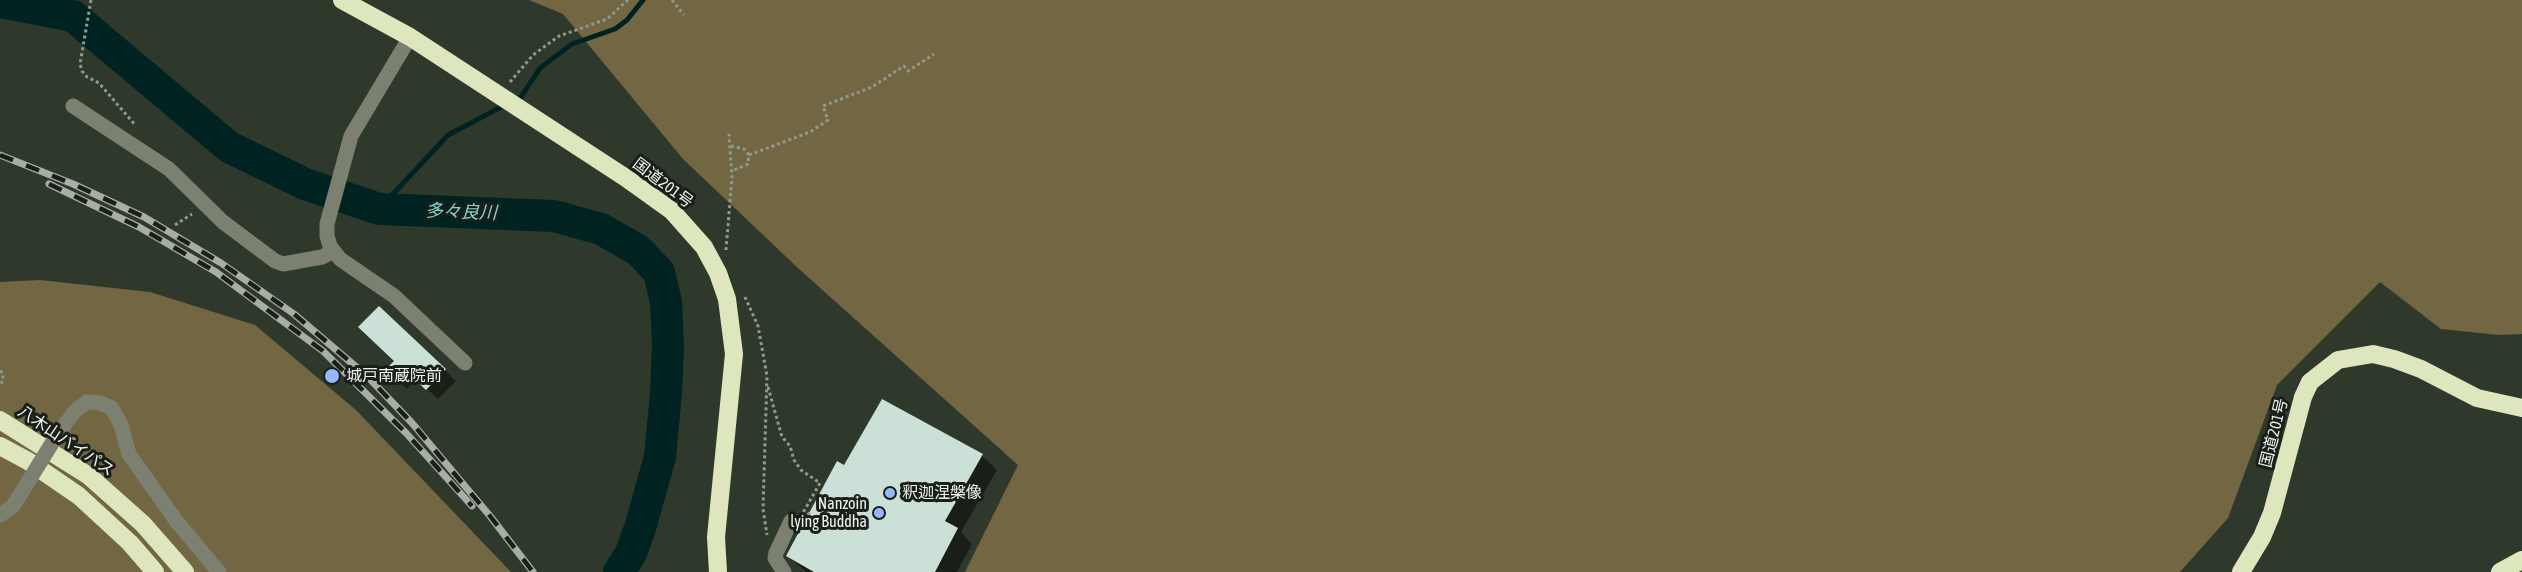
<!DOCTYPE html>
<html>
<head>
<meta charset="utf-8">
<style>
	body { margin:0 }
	canvas { display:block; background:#2e392c }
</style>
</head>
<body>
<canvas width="2522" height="572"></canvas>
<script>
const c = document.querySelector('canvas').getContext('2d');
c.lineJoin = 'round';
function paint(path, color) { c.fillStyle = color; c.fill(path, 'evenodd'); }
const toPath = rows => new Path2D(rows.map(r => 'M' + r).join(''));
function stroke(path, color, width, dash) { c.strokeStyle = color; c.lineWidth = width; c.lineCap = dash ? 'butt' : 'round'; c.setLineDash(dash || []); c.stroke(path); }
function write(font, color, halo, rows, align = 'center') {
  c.font = font + ' "Asap Condensed","Noto Sans JP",sans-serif'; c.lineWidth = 6; c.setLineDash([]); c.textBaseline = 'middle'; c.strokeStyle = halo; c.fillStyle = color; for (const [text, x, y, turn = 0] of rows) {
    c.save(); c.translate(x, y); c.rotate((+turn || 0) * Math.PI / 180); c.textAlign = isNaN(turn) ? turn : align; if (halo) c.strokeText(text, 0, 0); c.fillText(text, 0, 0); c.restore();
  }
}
const forest = toPath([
	[529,0,2522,0,2522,334,2499,335,2441,329,2380,282,2277,385,2228,518,2180,572,965,572,1018,465,799,269,683,159,563,14],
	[40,280,150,292,255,325,356,410,511,572,0,572,0,282]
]);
const shadow = toPath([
	[396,361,445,370,456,381,438,399,416,379,407,389,387,370],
	[883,401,982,456,997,470,961,532,972,544,957,572,806,572,787,555,845,467]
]);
const stream = toPath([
	[514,101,521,97,540,68,572,44,615,29,627,20,643,0],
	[379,209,448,135,505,105]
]);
const river = toPath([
	[0,2,73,16,229,147,305,184,379,209,554,216,601,229,638,250,659,272,666,302,668,345,666,393,660,457,640,528,631,553,619,572]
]);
const building = toPath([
	[379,306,446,369,426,390,404,369,395,379,385,370,394,361,358,327],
	[882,399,983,454,945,521,958,528,935,572,814,572,786,556,837,461,844,465]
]);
const path = toPath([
	[91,0,80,64,82,71,87,77,99,83,136,126],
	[672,0,684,15],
	[510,82,533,55,559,36,607,19,628,0],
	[731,146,744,149,749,155,748,164,732,171],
	[749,155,810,132,828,120,823,106,872,87,904,66,908,71,934,54],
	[175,225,192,214],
	[726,250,732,177,729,134],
	[745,297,758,326,767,376,763,509,767,535],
	[0,371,3,373,3,381,0,385],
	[768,387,782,437,790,446,794,460,801,470,820,483,804,511,814,517]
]);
const minor = toPath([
	[410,37,351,136,327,224,327,236,330,246,340,259,394,296,465,363],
	[73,106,169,169,223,222,275,261,283,264,322,257,334,251],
	[59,432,76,410,87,402,100,403,112,408,121,425,129,454,177,522,219,572],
	[0,515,13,506],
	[784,572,775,558,776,553,791,521]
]);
const highway = toPath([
	[342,0,410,37,626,178,672,211,704,247,718,273,727,299,734,354,716,537,718,572],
	[0,420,89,476,143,524,185,572],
	[0,446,28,461,79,496,130,543,155,572],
	[2241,572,2262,537,2272,513,2303,397,2310,382,2338,360,2373,354,2394,359,2421,369,2477,398,2522,408],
	[2500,572,2522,560]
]);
const rail = toPath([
	[0,155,73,184,144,217,221,263,294,314,368,377,412,423,490,516,533,572],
	[49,184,139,227,216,272,323,351,406,433,472,506]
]);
const minorBridge = toPath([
	[13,506,59,432]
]);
const markers = [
	[332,376,8,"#94b7fd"],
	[890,493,6,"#94b7fd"],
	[879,513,6,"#94b7fd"]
];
const streetNames = [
	["国道201号",663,183,37],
	["国道201号",2274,433,-76],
	["八木山バイパス",66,441,34]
];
const poiNames = [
	["城戸南蔵院前",346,376],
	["釈迦涅槃像",902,493],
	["Nanzoin",867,504,"right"],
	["lying Buddha",867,522,"right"]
];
const waterNames = [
	["多々良川",461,212,2]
];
paint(forest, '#726643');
paint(shadow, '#0007');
stroke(stream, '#002321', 5);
stroke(river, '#002321', 32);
paint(building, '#cbe1d7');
stroke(path, '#919a8f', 3, [3, 3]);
stroke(minor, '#7c8070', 15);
stroke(highway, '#dee6be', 18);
stroke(rail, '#a7afa5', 7);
stroke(rail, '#1a1f19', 4.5, [14]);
stroke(minorBridge, '#7c8070', 15);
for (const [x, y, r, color] of markers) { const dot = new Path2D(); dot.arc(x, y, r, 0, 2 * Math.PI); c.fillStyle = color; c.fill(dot); stroke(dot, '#1a1f19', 2); }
write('16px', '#edf4ec', '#1a1f19', streetNames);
write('16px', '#edf4ec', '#1a1f19', poiNames, 'left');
write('italic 18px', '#81d7d1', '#1a1f19', waterNames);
</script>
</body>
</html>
